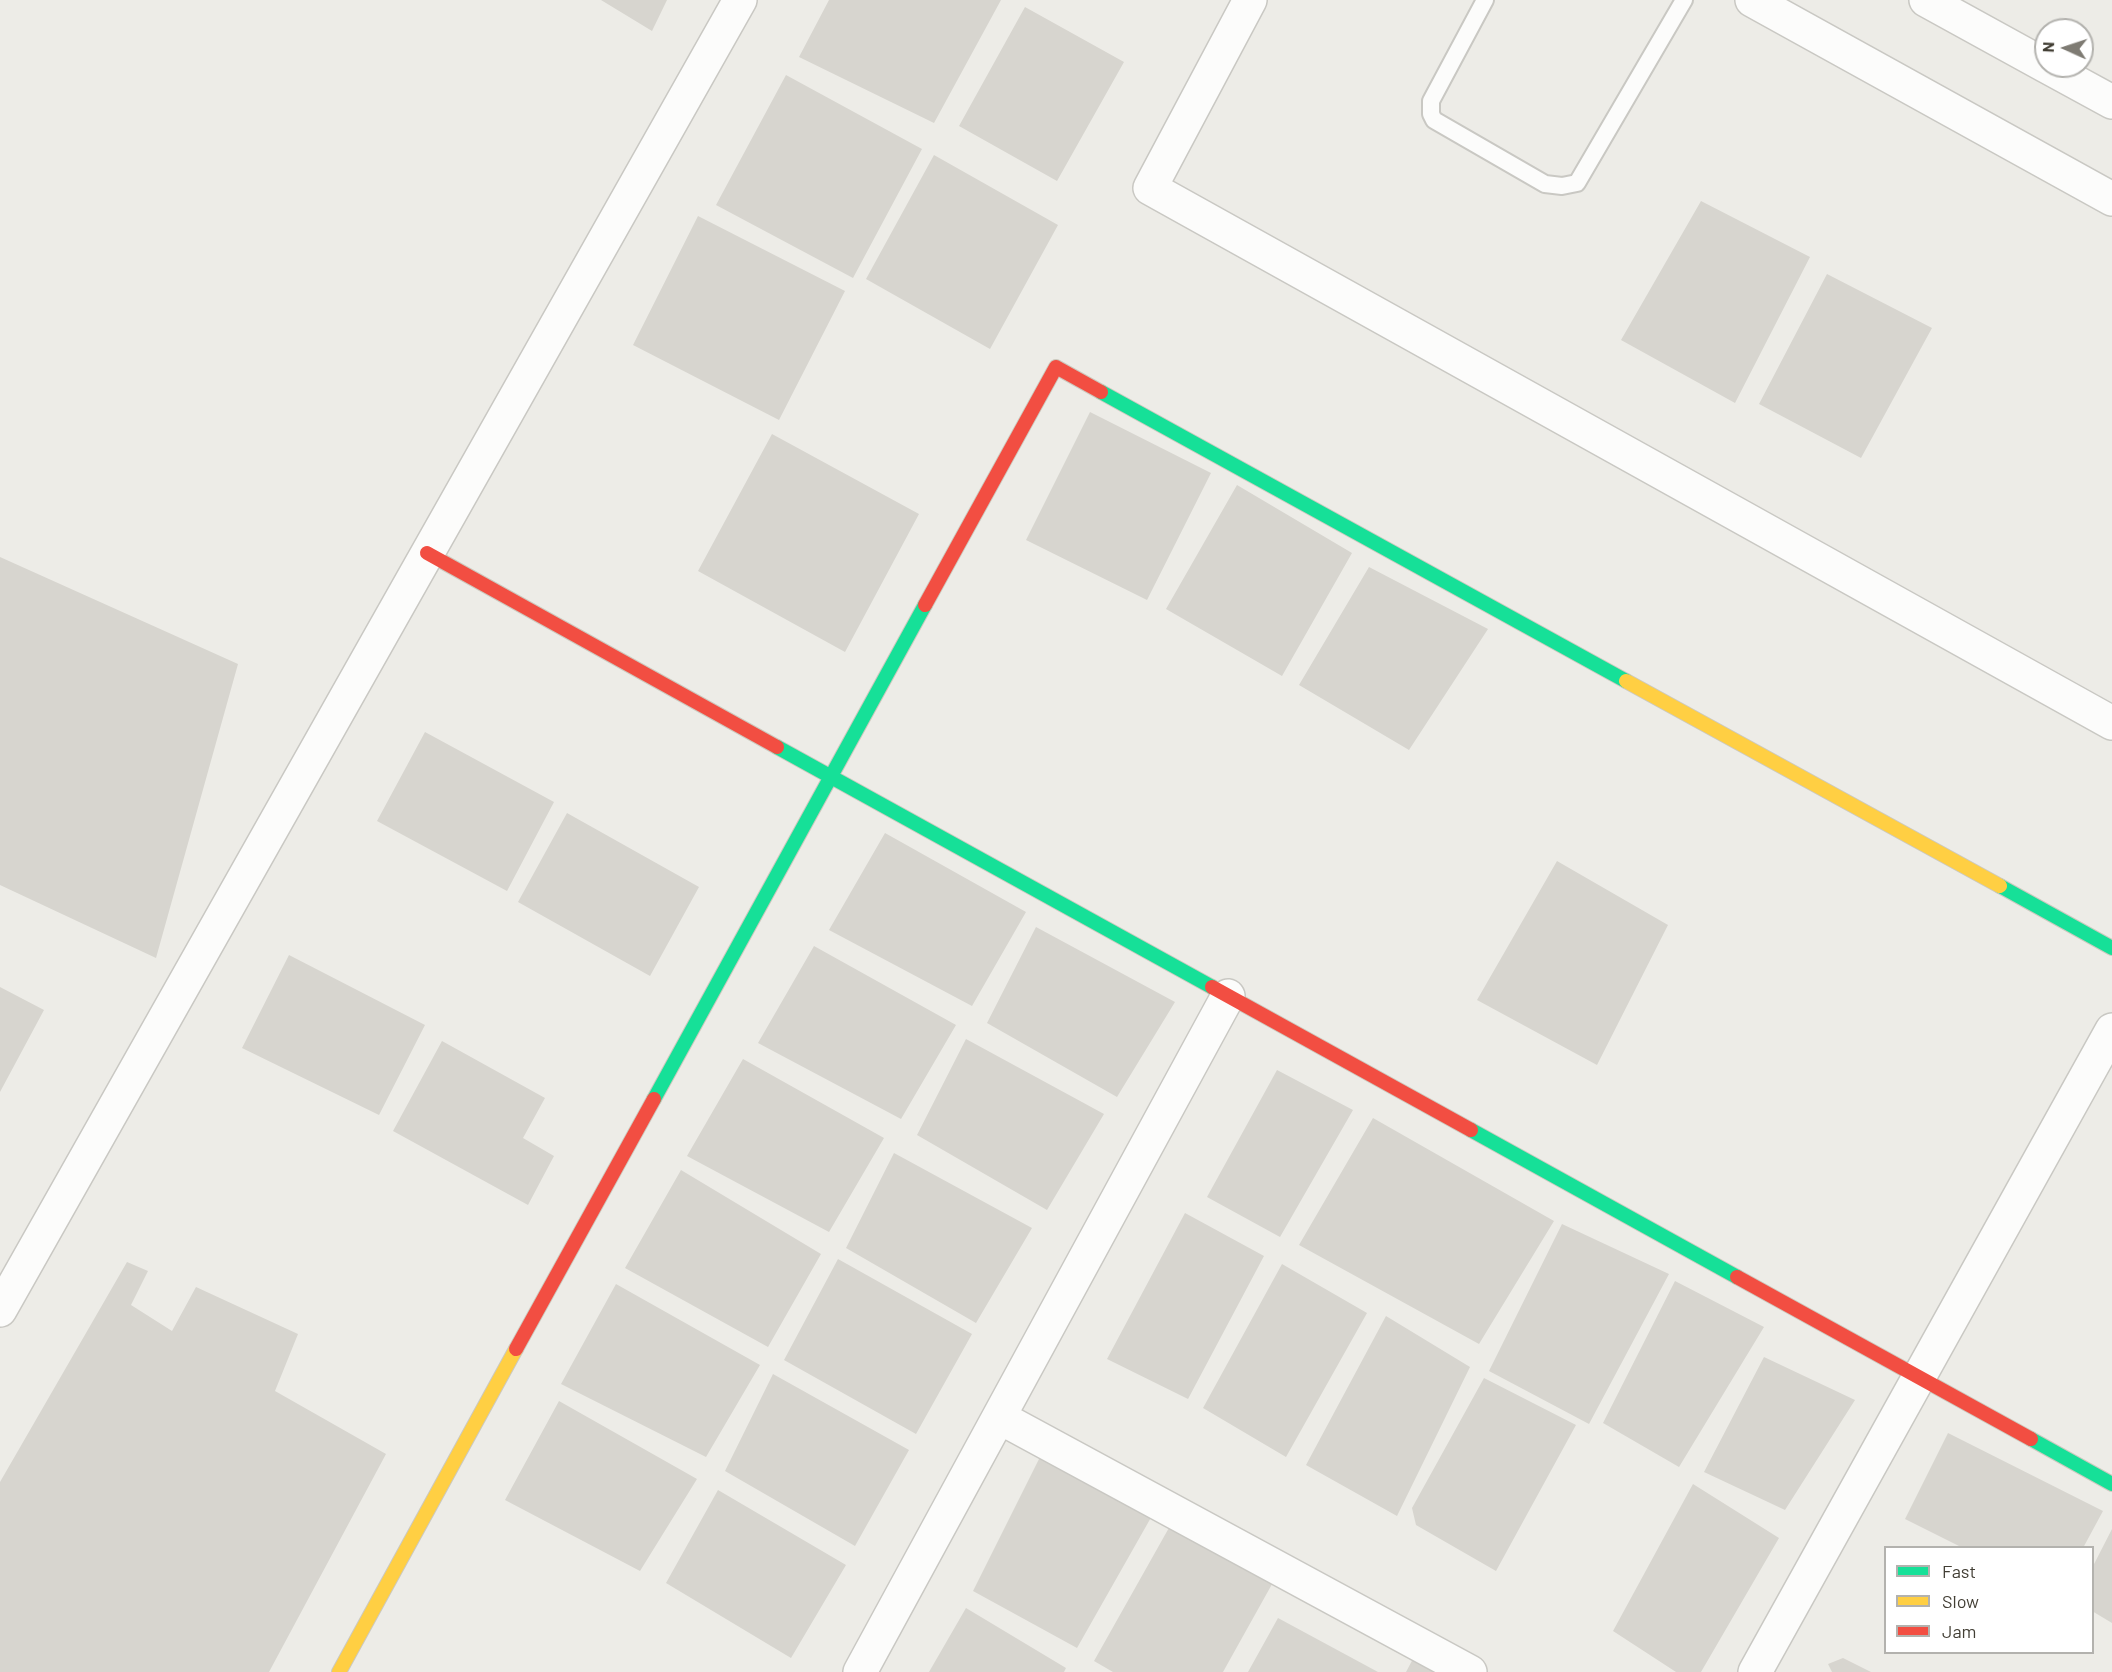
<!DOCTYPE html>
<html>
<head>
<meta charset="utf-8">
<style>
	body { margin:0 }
	#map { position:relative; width:2112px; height:1672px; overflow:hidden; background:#edece7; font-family:Barlow,sans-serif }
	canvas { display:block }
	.legend { position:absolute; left:1884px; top:1546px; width:210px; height:108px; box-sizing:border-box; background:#fff; border:2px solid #b3b2ae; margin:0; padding:8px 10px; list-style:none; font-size:18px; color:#423e34 }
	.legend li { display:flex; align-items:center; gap:12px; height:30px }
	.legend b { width:30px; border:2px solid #b3b2ae }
	.north { position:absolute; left:2034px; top:18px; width:60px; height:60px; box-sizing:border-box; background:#fff; border:2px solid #b3b2ae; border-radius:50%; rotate:273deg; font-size:16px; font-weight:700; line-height:24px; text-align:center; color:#423e34 }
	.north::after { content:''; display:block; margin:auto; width:21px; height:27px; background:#7e7b73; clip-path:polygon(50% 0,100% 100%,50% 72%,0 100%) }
</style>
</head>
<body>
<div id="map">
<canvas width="2112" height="1672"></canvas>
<ul class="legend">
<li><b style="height:8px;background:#16e098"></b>Fast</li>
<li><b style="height:8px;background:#ffcf43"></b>Slow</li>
<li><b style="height:8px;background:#f24e42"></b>Jam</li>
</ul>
<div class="north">N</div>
</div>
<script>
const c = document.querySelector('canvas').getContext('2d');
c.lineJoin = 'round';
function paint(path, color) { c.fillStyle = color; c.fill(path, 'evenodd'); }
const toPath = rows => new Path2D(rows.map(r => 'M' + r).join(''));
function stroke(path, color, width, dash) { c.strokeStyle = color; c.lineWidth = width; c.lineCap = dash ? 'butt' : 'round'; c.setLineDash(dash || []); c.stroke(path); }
const building = toPath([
	[601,0,667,0,652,31],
	[829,0,1001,0,934,123,799,57],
	[1025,7,1124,62,1057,181,959,126],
	[786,75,922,149,853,278,716,205],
	[934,155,1058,225,990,349,866,279],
	[1701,201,1810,257,1735,403,1621,340],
	[698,216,845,291,779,420,633,345],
	[1827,274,1932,328,1861,458,1759,404],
	[1090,412,1211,473,1147,600,1026,540],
	[772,434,919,514,845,652,698,571],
	[1237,485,1352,553,1282,676,1166,609],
	[0,557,238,664,156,958,0,885],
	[1369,567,1488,629,1409,750,1299,685],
	[425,732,554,802,507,891,377,821],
	[567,813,699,887,650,976,518,902],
	[885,833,1026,912,972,1006,829,930],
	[1557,861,1668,925,1597,1065,1477,1000],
	[1036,927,1175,1002,1117,1097,987,1023],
	[814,946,956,1025,901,1119,758,1043],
	[289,955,425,1025,379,1115,242,1048],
	[0,987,44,1010,0,1092],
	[966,1039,1104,1114,1047,1210,917,1135],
	[442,1041,545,1098,523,1138,554,1156,528,1205,393,1131],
	[743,1059,884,1138,829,1232,687,1156],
	[1277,1070,1353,1110,1280,1237,1207,1197],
	[1373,1118,1554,1221,1479,1344,1299,1245],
	[894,1153,1032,1228,976,1323,846,1248],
	[681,1170,821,1254,768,1347,625,1268],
	[1185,1213,1264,1256,1188,1399,1107,1359],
	[1562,1224,1669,1274,1589,1424,1489,1371],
	[838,1259,972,1334,916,1434,784,1360],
	[127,1262,148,1271,131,1305,172,1331,196,1287,298,1334,275,1391,386,1454,269,1672,0,1672,0,1482],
	[1282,1264,1367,1313,1286,1457,1203,1408],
	[1675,1281,1764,1327,1679,1467,1603,1423],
	[616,1284,760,1365,706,1457,561,1384],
	[1386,1316,1470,1367,1397,1516,1306,1465],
	[1764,1357,1855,1400,1785,1510,1704,1472],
	[773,1374,909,1450,855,1546,725,1471],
	[1484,1378,1576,1425,1496,1571,1416,1525,1412,1508],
	[559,1401,697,1479,640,1571,505,1500],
	[1948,1433,2103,1511,2083,1548,1963,1548,1905,1519],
	[1043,1451,1153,1514,1077,1648,973,1591],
	[1693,1484,1779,1538,1701,1672,1676,1672,1613,1631],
	[718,1490,846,1565,791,1658,666,1583],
	[1170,1526,1276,1577,1223,1672,1113,1672,1094,1661],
	[2112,1529,2112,1623,2092,1611,2092,1568],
	[966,1608,1066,1668,1064,1672,929,1672],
	[1278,1618,1378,1672,1248,1672],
	[1414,1657,1441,1672,1406,1672],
	[1843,1658,1871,1672,1832,1672,1828,1664]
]);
const lane = toPath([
	[1485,0,1431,101,1431,114,1434,120,1545,184,1562,186,1577,183,1684,0]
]);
const street = toPath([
	[1250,0,1150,188,2112,723],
	[1752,0,2112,199],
	[1926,0,2046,66],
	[2046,66,2112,102],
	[0,1310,740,0],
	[999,1417,1470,1672],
	[860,1672,1228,996],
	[1755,1672,2112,1030]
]);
const fast = toPath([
	[1101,392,1626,681],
	[777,747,1212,987],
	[2000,886,2112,948],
	[654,1099,925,605],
	[1471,1130,1737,1277],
	[2031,1439,2112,1484]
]);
const slow = toPath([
	[1626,681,2000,886],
	[339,1672,516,1349]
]);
const jam = toPath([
	[427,553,777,747],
	[925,605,1056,367,1101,392],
	[1212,987,1471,1130],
	[1737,1277,2031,1439],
	[516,1349,654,1099]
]);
paint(building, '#d7d5cf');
stroke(lane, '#c9c8c3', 20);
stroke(street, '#c9c8c3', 36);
stroke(fast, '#ccc9be', 16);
stroke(slow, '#ccc9be', 16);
stroke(jam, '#ccc9be', 16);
stroke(lane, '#fcfcfb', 16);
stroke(street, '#fcfcfb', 33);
stroke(fast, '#16e098', 14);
stroke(slow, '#ffcf43', 14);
stroke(jam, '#f24e42', 14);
</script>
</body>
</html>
